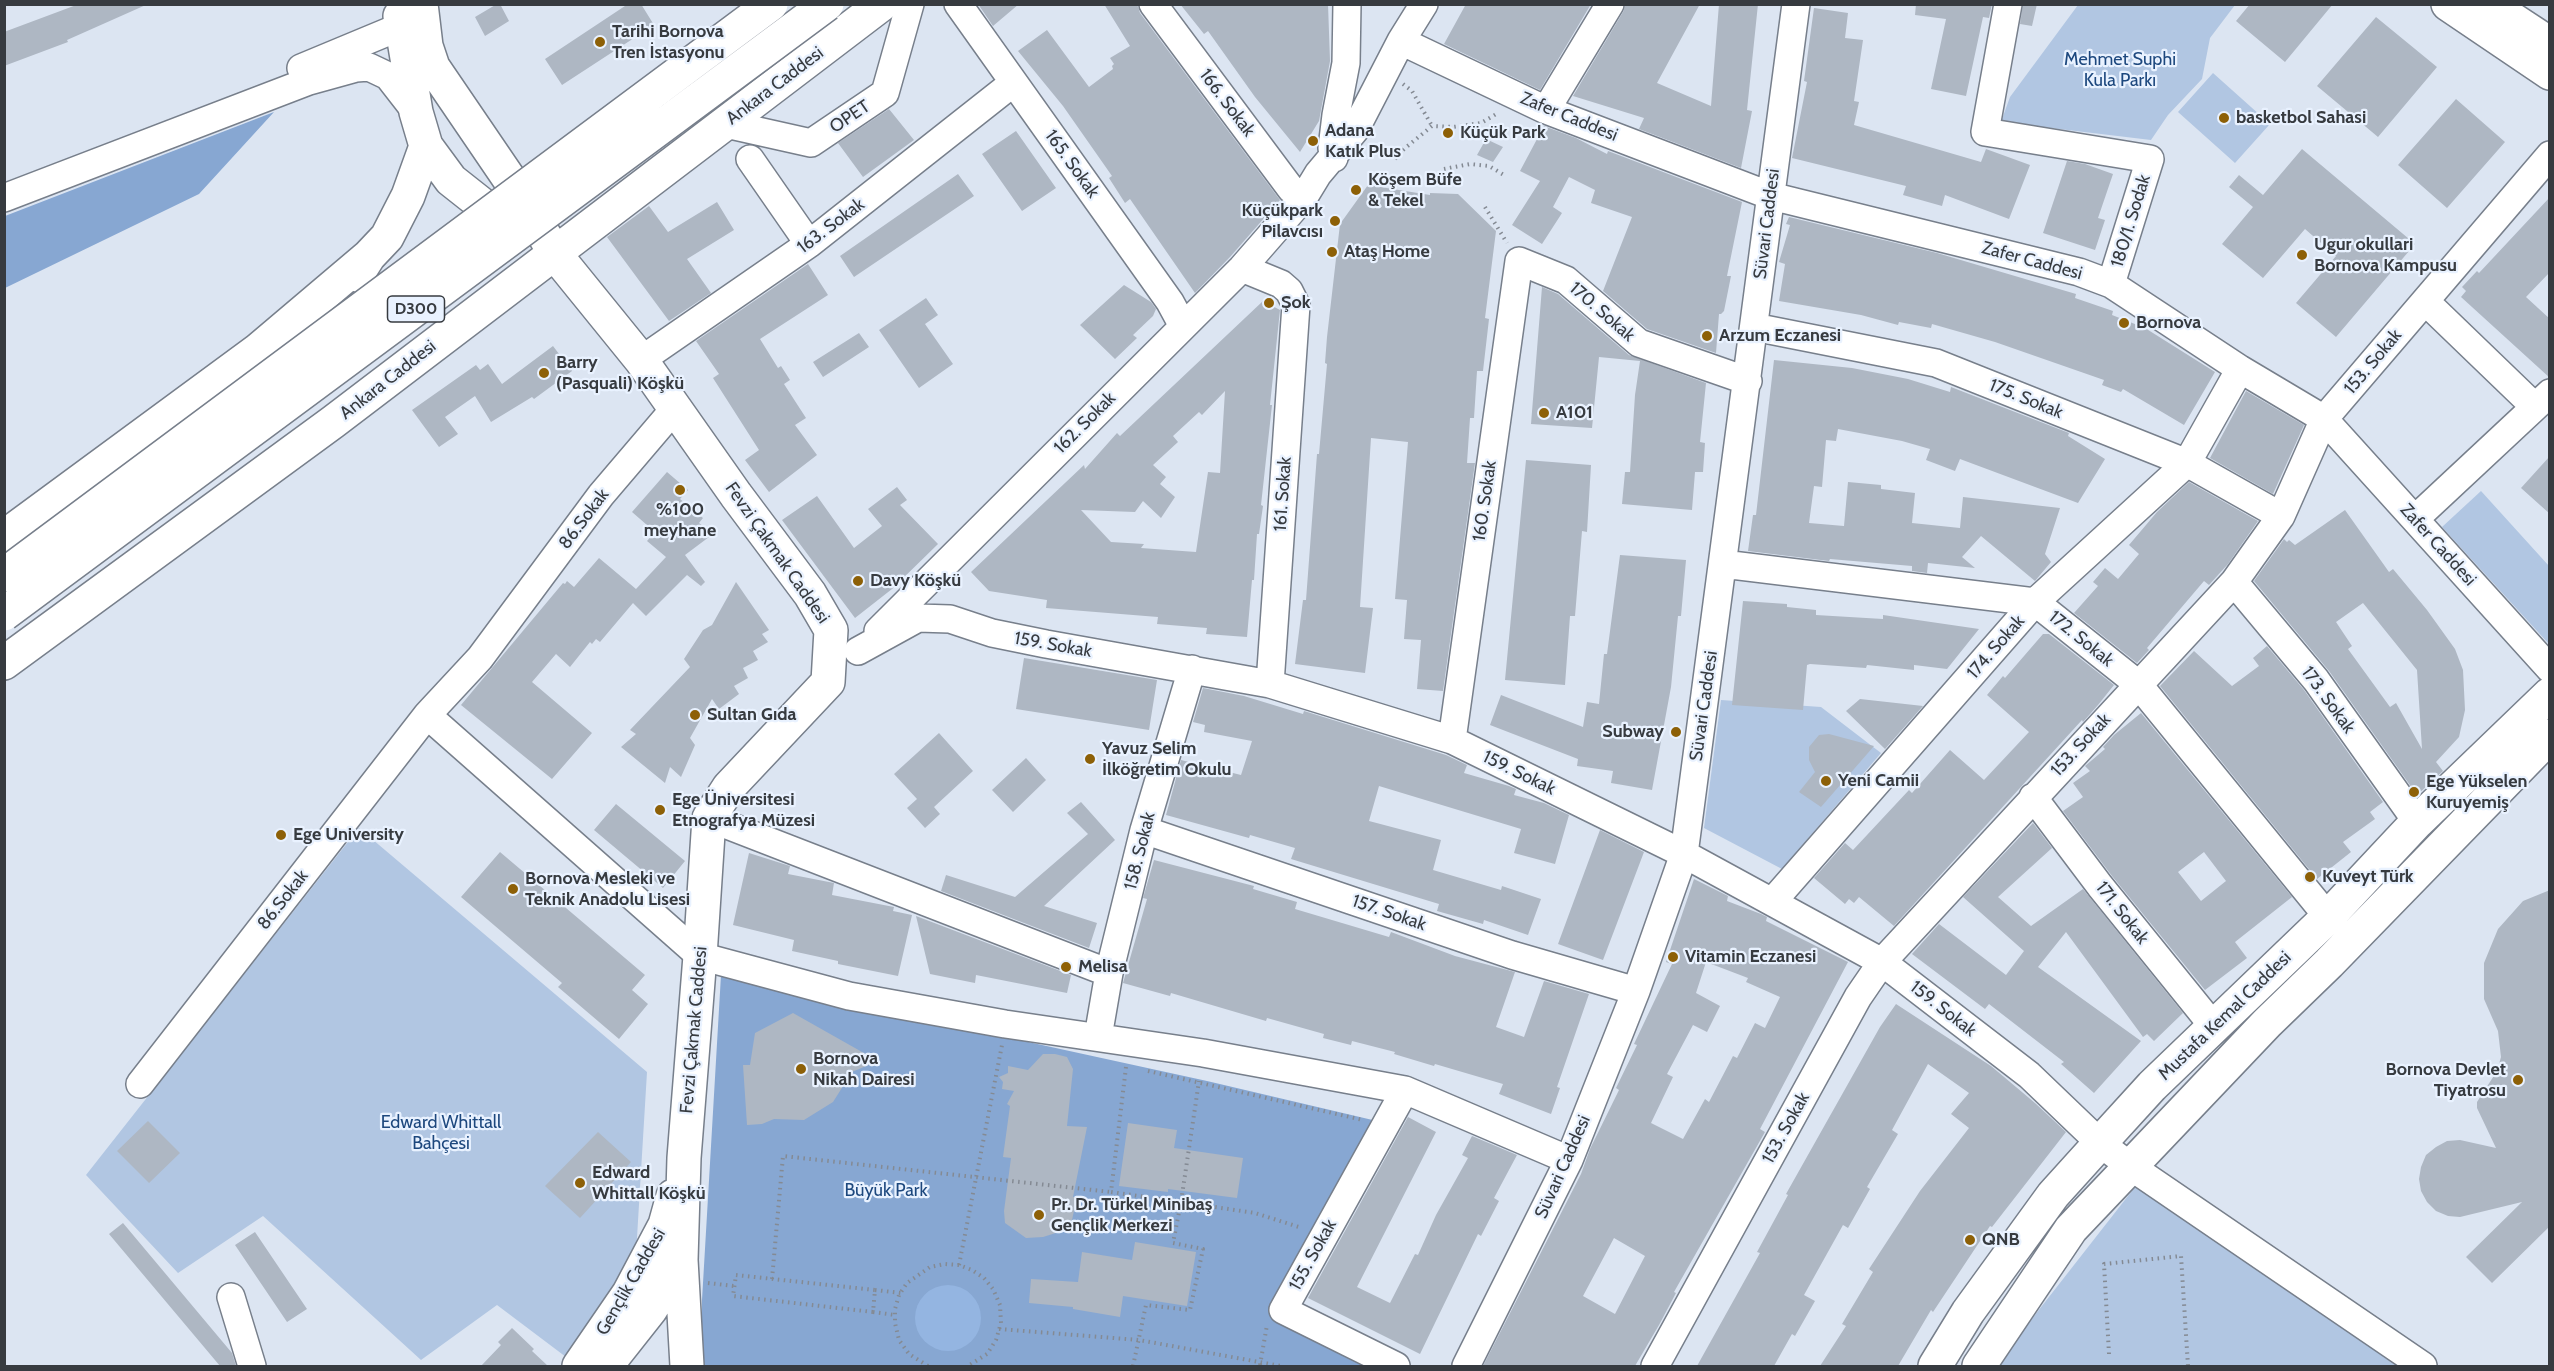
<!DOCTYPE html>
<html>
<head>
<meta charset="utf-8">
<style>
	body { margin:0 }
	#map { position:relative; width:2554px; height:1371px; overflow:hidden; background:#dce5f2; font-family:Cabin,sans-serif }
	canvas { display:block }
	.frame { position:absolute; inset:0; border:6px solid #373b40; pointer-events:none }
</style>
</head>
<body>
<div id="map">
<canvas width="2554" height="1371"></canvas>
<div class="frame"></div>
</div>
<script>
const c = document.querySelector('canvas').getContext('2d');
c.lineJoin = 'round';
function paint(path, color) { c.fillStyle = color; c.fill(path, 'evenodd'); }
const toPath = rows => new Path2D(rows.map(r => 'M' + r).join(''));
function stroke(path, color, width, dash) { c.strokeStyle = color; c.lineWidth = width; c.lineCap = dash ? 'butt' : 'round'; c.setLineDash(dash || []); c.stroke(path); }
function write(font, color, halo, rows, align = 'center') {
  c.font = font + ' Cabin,sans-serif'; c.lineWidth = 4.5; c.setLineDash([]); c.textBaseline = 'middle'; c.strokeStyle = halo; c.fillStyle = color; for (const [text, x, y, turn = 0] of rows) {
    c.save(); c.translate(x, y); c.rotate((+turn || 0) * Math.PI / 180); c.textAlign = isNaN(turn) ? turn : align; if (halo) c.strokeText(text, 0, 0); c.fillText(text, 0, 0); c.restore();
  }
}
const green = toPath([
	[2078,5,2235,5,2210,38,2202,79,2168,115,2151,140,2001,122,2010,97],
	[2213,73,2270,124,2235,163,2178,112],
	[2481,491,2549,566,2549,644,2442,527],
	[1721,700,1821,707,1881,753,1782,869,1704,828],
	[359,828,647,1072,636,1254,566,1357,497,1305,421,1360,263,1216,178,1273,86,1175],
	[2135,1187,2234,1235,2405,1366,1995,1366]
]);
const forest = toPath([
	[274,112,199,194,5,288,5,216],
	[721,975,1207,1081,1381,1122,1274,1312,1368,1366,702,1366,702,1300]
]);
const water = toPath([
	'915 1318a33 33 0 1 1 66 0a33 33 0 1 1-66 0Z'
]);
const building = toPath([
	[79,4,148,4,67,40,68,42,4,66,4,32],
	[497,4,500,4,509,21,485,36,475,17],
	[628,4,641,4,654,25,562,85,545,59],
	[978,4,1019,4,993,26],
	[1104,4,1137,4,1140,13,1280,200,1230,257,1195,293,1130,199,1125,203,1109,178,1112,176,1063,106,1018,51,1047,30,1089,87,1113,69,1112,66,1114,64,1110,58,1130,46],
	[1180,4,1328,4,1330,61,1319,121,1300,152,1255,97,1208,31,1204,34],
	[1466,4,1591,4,1540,90,1444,44],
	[1626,4,1700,4,1657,83,1711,106,1719,4,1758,4,1747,110,1752,111,1741,168,1639,129,1644,118,1573,96,1623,12],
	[1916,4,1992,4,1989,18,1983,17,1966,96,1931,89,1946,19,1915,15],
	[2023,4,2037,4,2032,26,2020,24],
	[2250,4,2333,4,2285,62,2236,21],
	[1814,8,1848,13,1845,38,1863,40,1854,101,1859,102,1854,125,1981,162,1986,149,2030,165,2009,219,1945,195,1942,206,1903,195,1906,186,1792,158,1807,82,1804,81],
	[2376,17,2437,67,2378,137,2317,86],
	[2456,99,2505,142,2447,208,2398,165],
	[889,109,914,140,863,177,838,143],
	[1544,126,1576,138,1607,154,1608,151,1742,202,1727,276,1731,276,1724,311,1721,314,1719,314,1716,353,1647,329,1603,291,1632,217,1591,203,1595,190,1569,177,1553,207,1562,213,1542,244,1512,225,1540,181,1520,171],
	[1016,131,1056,188,1022,211,982,154],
	[1486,139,1503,147,1493,162,1477,155],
	[2302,149,2415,244,2336,337,2296,303,2336,256,2305,229,2263,278,2222,244,2253,207,2229,187,2239,175,2263,195],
	[2067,161,2085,164,2113,174,2098,218,2105,220,2095,250,2043,233],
	[958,174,974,196,854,277,840,256],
	[1368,185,1430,195,1430,193,1458,194,1496,231,1485,318,1489,319,1483,371,1477,371,1474,418,1470,418,1467,463,1475,463,1443,691,1417,689,1421,640,1404,639,1407,600,1395,599,1408,442,1371,438,1360,607,1373,608,1365,673,1295,664,1303,600,1306,600,1317,454,1319,454,1327,364,1325,363,1327,337,1340,224],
	[2550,197,2550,272,2526,297,2550,319,2550,378,2461,297,2466,291,2462,287,2477,271,2479,273],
	[717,202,734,230,687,259,711,293,669,321,607,237,649,206,668,232],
	[1789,217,1937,253,2076,294,2075,298,2113,311,2112,315,2145,328,2215,372,2184,425,2123,389,2121,392,2102,385,2104,380,1995,342,1932,324,1931,328,1899,322,1898,325,1861,315,1779,301,1785,264,1779,262,1790,225,1786,224],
	[808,264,828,295,760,339,778,368,781,366,790,380,784,384,806,418,795,425,817,455,769,492,745,460,759,450,713,378,719,374,696,341],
	[1124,285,1151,302,1156,309,1153,316,1133,335,1137,338,1115,359,1080,325],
	[1542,287,1558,294,1629,355,1706,383,1700,442,1705,443,1703,472,1695,472,1692,510,1622,504,1625,472,1630,472,1635,395,1640,361,1599,357,1592,428,1531,424],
	[926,298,938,315,925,324,953,364,919,388,879,330],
	[1263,301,1280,310,1270,405,1272,405,1261,505,1263,506,1259,534,1257,534,1254,580,1252,580,1247,637,1206,634,1207,628,1157,624,1158,617,1046,608,1047,600,989,591,971,572,1084,465,1085,469,1117,433,1120,436],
	[1225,391,1220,473,1208,472,1196,552,1141,548,1144,544,1111,542,1081,510,1135,512,1143,501,1161,518,1175,497,1160,484,1166,477,1153,465,1178,442,1173,436,1199,412,1202,415],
	[859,333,869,347,823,377,813,362],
	[553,346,572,371,534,399,532,397,491,422,475,396,445,417,458,434,439,447,412,410,476,365,480,370,488,364,502,384],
	[1774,360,1852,368,1908,379,1950,392,1951,387,2069,433,2068,436,2105,459,2078,503,1960,459,1955,471,1926,460,1930,449,1902,441,1838,429,1836,441,1826,440,1822,487,1814,486,1809,523,1844,526,1848,482,1881,485,1881,489,1915,493,1912,523,1960,528,1963,497,2060,508,2045,554,2051,562,2035,581,1981,536,1962,557,1975,568,1928,563,1927,573,1912,571,1912,566,1830,559,1829,561,1748,551,1753,515,1756,515],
	[2246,391,2304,425,2273,494,2210,458],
	[2550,456,2550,514,2521,488],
	[1526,460,1591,465,1587,532,1582,531,1575,616,1570,616,1565,685,1505,680],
	[667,472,688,490,680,499,703,518,699,523,713,534,685,555,705,582,701,586,687,575,646,616,633,603,600,642,596,639,592,644,590,642,570,667,556,654,532,682,592,733,552,779,461,705,563,583,565,584,567,581,574,587,599,558,636,589,666,557,647,541,655,532,632,512],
	[2189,482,2258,521,2228,564,2209,585,2204,581,2147,648,2149,650,2137,663,2074,613,2098,586,2093,582,2105,568,2118,579,2139,554,2129,545,2157,512],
	[897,487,907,500,900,505,938,544,892,589,855,618,782,520,817,496,854,548,882,526,868,509],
	[2345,510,2389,572,2393,569,2427,610,2455,649,2463,670,2465,710,2459,737,2436,762,2443,771,2417,795,2329,671,2254,581,2284,539,2287,542,2289,540,2295,545],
	[2363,603,2417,670,2422,749,2396,703,2390,707,2348,649,2352,646,2336,622],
	[1620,555,1686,560,1681,616,1678,616,1671,687,1652,790,1611,783,1613,771,1577,766,1578,759,1490,725,1501,695,1583,727,1587,702,1599,704,1604,654,1607,654],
	[736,582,769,630,762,634,768,642,753,651,758,660,743,668,748,678,734,686,739,694,719,709,712,699,690,738,695,745,681,777,670,767,665,783,621,747,636,734,630,730,690,667,684,659,703,630,712,625],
	[1743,601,1787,604,1787,607,1816,610,1816,615,1883,619,1883,615,1979,629,1947,669,1914,665,1914,670,1867,665,1866,668,1810,664,1807,665,1803,710,1732,705],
	[2043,634,2049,634,2114,685,2098,705,2083,722,2082,720,1894,926,1859,897,1854,903,1849,899,1845,904,1814,878,1845,843,1853,850,1909,790,1912,793,1950,750,1984,780,2029,732,1987,695,2003,676,2005,678],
	[2267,646,2304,690,2383,802,2370,812,2375,819,2343,842,2351,852,2317,879,2160,686,2194,651,2232,686,2259,666,2253,658],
	[1024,658,1157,680,1149,730,1016,709],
	[1203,688,1244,696,1303,714,1304,711,1446,755,1467,765,1464,773,1509,786,1516,789,1514,795,1544,803,1569,815,1555,864,1514,853,1521,829,1379,786,1369,821,1441,840,1433,870,1501,890,1502,886,1541,899,1528,935,1484,920,1483,924,1437,911,1439,904,1291,859,1295,848,1250,835,1249,838,1166,815,1181,760,1241,775,1252,741,1204,732,1205,725,1193,722],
	[1860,699,1923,706,1885,749,1846,711],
	[2141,713,2292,897,2235,942,2247,958,2205,990,2112,876,2063,811,2083,797,2073,783,2090,771,2085,766,2105,749,2103,747,2114,735],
	[2204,852,2226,881,2201,901,2178,872],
	[939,733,973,771,934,807,940,814,925,828,907,808,917,799,894,774],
	[1829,734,1874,746,1821,807,1799,792,1815,772,1809,760,1809,747,1819,735],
	[1026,758,1046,780,1013,812,992,790],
	[1081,802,1115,840,1044,906,1097,923,1089,948,941,891,946,875,1015,897,1088,834,1067,813],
	[616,804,685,861,663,888,594,830],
	[2033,823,2052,848,1998,897,2031,926,2083,889,2183,1013,2154,1041,2147,1034,2143,1037,2066,932,2038,967,2141,1041,2094,1093,2061,1064,2064,1062,1989,1004,1985,1009,1912,954,1939,924,2006,975,2024,951,1963,897],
	[1600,830,1644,852,1603,960,1558,944],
	[500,852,645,975,632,990,648,1004,619,1039,558,987,562,983,461,897],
	[749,853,790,866,788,874,834,883,832,895,894,907,893,911,912,915,898,976,838,964,838,961,792,951,794,940,733,925],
	[1154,860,1254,886,1253,889,1297,902,1295,909,1389,937,1391,932,1455,956,1515,972,1496,1027,1524,1037,1544,981,1589,994,1557,1087,1560,1088,1551,1114,1499,1094,1503,1084,1435,1064,1434,1066,1394,1054,1395,1052,1352,1041,1351,1045,1323,1038,1324,1034,1267,1018,1266,1021,1171,993,1170,996,1123,983,1147,899,1143,898],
	[1694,879,1728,896,1727,901,1761,914,1767,917,1766,921,1848,962,1760,1129,1765,1132,1674,1292,1676,1293,1659,1325,1635,1366,1483,1366,1581,1174,1590,1149,1619,1090,1616,1088,1637,1045,1634,1044,1672,964,1666,962],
	[1706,962,1748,978,1746,982,1780,997,1765,1028,1755,1023,1737,1058,1733,1056,1709,1102,1705,1099,1683,1139,1651,1123,1673,1077,1667,1074,1693,1025,1707,1032,1720,1006,1696,993],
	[1614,1238,1645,1256,1615,1314,1583,1296],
	[2550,890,2550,1226,2492,1283,2466,1257,2522,1202,2460,1217,2448,1216,2436,1211,2427,1202,2421,1191,2419,1179,2421,1167,2426,1155,2436,1147,2447,1141,2460,1140,2496,1148,2477,1108,2477,1102,2497,1071,2501,1057,2498,1031,2484,999,2484,963,2498,929,2523,901],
	[916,916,1071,975,1067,993,976,975,975,983,930,974],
	[1896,1004,1991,1066,2035,1103,2066,1132,1992,1227,1990,1226,1933,1312,1931,1310,1898,1366,1820,1366,1846,1326,1842,1324,1873,1272,1869,1269,1920,1191,1969,1128,1951,1114,1969,1093,1928,1064,1892,1130,1898,1134,1867,1187,1870,1189,1848,1228,1843,1225,1804,1295,1815,1301,1795,1336,1792,1334,1774,1366,1697,1366,1760,1253,1757,1252,1788,1195,1786,1194,1880,1027],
	[793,1013,878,1061,852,1072,833,1102,804,1120,774,1119,762,1124,747,1125,743,1065,750,1065,755,1033],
	[1043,1054,1055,1054,1067,1057,1073,1069,1067,1126,1087,1127,1073,1197,1077,1197,1072,1220,1059,1232,1043,1237,1026,1238,1005,1223,1004,1211,1011,1158,1003,1157,1010,1106,1007,1104,1014,1091,1002,1089,1003,1082,999,1077,1008,1073,1008,1066,1028,1070],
	[1408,1117,1436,1132,1357,1287,1390,1303,1415,1254,1418,1255,1436,1215,1468,1158,1462,1155,1472,1136,1517,1155,1494,1198,1499,1201,1481,1236,1478,1234,1420,1354,1308,1298],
	[148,1121,180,1153,149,1183,117,1151],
	[1128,1123,1177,1130,1174,1148,1243,1158,1237,1198,1168,1189,1168,1192,1119,1186],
	[598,1132,631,1162,580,1218,545,1186],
	[123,1223,232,1353,236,1366,220,1366,109,1234],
	[255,1232,307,1309,287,1322,235,1245],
	[1135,1242,1196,1252,1187,1306,1123,1296,1120,1317,1073,1309,1073,1307,1029,1303,1031,1279,1078,1282,1082,1252,1132,1260],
	[512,1328,534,1349,532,1351,548,1366,481,1366,501,1345,498,1342]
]);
const path = toPath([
	[1403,84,1412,91,1432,126],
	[1395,159,1404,149,1432,126,1453,127,1481,123,1498,113],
	[1444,169,1470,164,1489,166,1504,175],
	[1485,207,1507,243],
	[1126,1067,1111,1192,1181,1202,1199,1081],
	[1148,1071,1363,1120],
	[959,1265,1002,1045],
	[736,1275,875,1290,873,1312,733,1296,736,1275],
	[772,1279,783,1156,1111,1192],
	[708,1283,734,1286],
	[875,1290,901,1293],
	[873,1312,895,1315],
	[999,1329,1139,1340,1281,1366],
	[2109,1354,2104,1264,2181,1256,2188,1366],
	[1260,1365,1267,1325],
	[928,1366,909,1354,899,1340,895,1323,895,1309,899,1295,907,1283,930,1267,945,1264,959,1265,972,1270,984,1278,993,1289,1000,1305,1001,1323,996,1340,987,1354,968,1366],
	[1133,1366,1146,1305,1190,1310,1203,1249,1173,1243,1181,1202,1255,1213,1302,1228]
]);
const minor = toPath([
	[958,4,1170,302,1183,326],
	[1153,4,1291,189,1304,197],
	[2008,4,1985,132,2150,159,2111,284],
	[1401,41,1546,110,1771,196,2079,272,2111,284,2240,369,2324,419,2550,669],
	[301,68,402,26],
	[1546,110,1610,4],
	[726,124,811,143,885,93,910,4],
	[1334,158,1332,148,1336,115,1346,63,1347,4],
	[750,159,809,244],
	[4,198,309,81,356,68,369,67,388,76,416,112],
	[1242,268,1281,284,1289,291,1296,305,1270,684],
	[2425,301,2535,407],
	[1754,327,1936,363,2187,463,2281,516],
	[641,360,809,244,1013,83],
	[676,407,601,495,480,658,427,715,700,956,849,996,1005,1024,1203,1053,1405,1090,1569,1160],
	[2415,519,2550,393],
	[1723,564,2035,602,2138,684,2328,917],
	[2234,582,2316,680,2417,822],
	[878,631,1242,268,1304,197,1318,174,1355,130,1401,41,1424,4],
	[858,651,918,618,950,619,992,633,1046,644,1270,684,1452,740,1684,854,1882,962,2029,1075,2100,1143,2130,1166,2423,1366],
	[1452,740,1519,261,1566,280,1639,343,1748,381],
	[2033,797,2100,886,2214,1027],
	[709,818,1109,973],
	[1144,830,1512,955,1636,991],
	[1773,901,2035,602,2187,463,2240,369],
	[1098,1037,1109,973,1144,830,1192,669],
	[140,1084,427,715],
	[231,1297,252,1366],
	[1396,1366,1283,1310,1405,1090],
	[1466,1366,1569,1160,1636,991,1684,854,1796,4],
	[1655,1366,1858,997,1882,962,2234,582,2281,516,2324,419,2550,155]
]);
const major = toPath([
	[421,4,426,46,433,67,527,205,555,254,641,360,736,495,810,594,831,630,828,682,729,787,709,818,700,956,684,1158,681,1260,687,1366],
	[2448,4,2550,73],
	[2489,4,2550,44],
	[400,16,416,112,426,146,451,180,513,229],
	[357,275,369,256,387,237,408,196,426,146],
	[4,537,258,350,369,256],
	[4,663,333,422,882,4],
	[579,1366,629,1293,665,1225,673,1196],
	[606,1366,651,1309,681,1260],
	[1935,1366,1968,1312,2053,1195,2100,1143,2152,1086,2328,917,2417,822,2550,694],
	[1979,1366,2071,1229,2267,1023,2329,963,2550,736]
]);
const highwayBridge = toPath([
	[4,575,771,4],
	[4,614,827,4]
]);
const markers = [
	[600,42,6,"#8d6007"],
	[2224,118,6,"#8d6007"],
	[1448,133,6,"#8d6007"],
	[1313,141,6,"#8d6007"],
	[1356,190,6,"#8d6007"],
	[1335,221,6,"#8d6007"],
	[1332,252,6,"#8d6007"],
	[2302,255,6,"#8d6007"],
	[1269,303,6,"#8d6007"],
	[2124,323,6,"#8d6007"],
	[1707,336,6,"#8d6007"],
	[544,373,6,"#8d6007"],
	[1544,413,6,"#8d6007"],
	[680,490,6,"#8d6007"],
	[858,581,6,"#8d6007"],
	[695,715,6,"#8d6007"],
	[1676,732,6,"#8d6007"],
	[1090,759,6,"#8d6007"],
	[1826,781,6,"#8d6007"],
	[2414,792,6,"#8d6007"],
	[660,810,6,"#8d6007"],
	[281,835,6,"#8d6007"],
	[2310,877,6,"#8d6007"],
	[513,889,6,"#8d6007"],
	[1673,957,6,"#8d6007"],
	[1066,967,6,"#8d6007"],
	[801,1069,6,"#8d6007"],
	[2518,1080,6,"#8d6007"],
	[580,1183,6,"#8d6007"],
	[1039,1215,6,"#8d6007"],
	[1970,1240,6,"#8d6007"]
];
const shields = [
	[416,309,57]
];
const shieldNames = [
	["D300",416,309]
];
const poiNames = [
	["Tarihi Bornova",612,32],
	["Tren İstasyonu",612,53],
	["basketbol Sahasi",2236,118],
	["Adana",1325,131],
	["Katık Plus",1325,152],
	["Küçük Park",1460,133],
	["Köşem Büfe",1368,180],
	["& Tekel",1368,201],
	["Küçükpark",1323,211,"right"],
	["Pilavcısı",1323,232,"right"],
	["Ugur okullari",2314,245],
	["Bornova Kampusu",2314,266],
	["Ataş Home",1344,252],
	["Şok",1281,303],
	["Bornova",2136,323],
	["Arzum Eczanesi",1719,336],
	["Barry",556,363],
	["(Pasquali) Köşkü",556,384],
	["A101",1556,413],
	["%100",680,510,"center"],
	["meyhane",680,531,"center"],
	["Davy Köşkü",870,581],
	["Sultan Gıda",707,715],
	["Subway",1664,732,"right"],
	["Yavuz Selim",1102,749],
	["İlköğretim Okulu",1102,770],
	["Yeni Camii",1838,781],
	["Ege Yükselen",2426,782],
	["Kuruyemiş",2426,803],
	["Ege Üniversitesi",672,800],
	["Etnografya Müzesi",672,821],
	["Ege University",293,835],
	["Kuveyt Türk",2322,877],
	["Bornova Mesleki ve",525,879],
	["Teknik Anadolu Lisesi",525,900],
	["Vitamin Eczanesi",1685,957],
	["Melisa",1078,967],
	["Bornova",813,1059],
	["Nikah Dairesi",813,1080],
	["Bornova Devlet",2506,1070,"right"],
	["Tiyatrosu",2506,1091,"right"],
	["Edward",592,1173],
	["Whittall Köşkü",592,1194],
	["Pr. Dr. Türkel Minibaş",1051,1205],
	["Gençlik Merkezi",1051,1226],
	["QNB",1982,1240]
];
const parkNames = [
	["Mehmet Suphi",2120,60],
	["Kula Parkı",2120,81],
	["Edward Whittall",441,1123],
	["Bahçesi",441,1144],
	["Büyük Park",886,1191]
];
const streetNames = [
	["Ankara Caddesi",775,86,-37],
	["166. Sokak",1227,103,53],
	["OPET",850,117,-34],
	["Zafer Caddesi",1569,117,22],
	["165. Sokak",1072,164,54],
	["180/1. Sodak",2131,221,-73],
	["Süvari Caddesi",1767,224,-83],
	["163. Sokak",831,226,-37],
	["Zafer Caddesi",2032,261,15],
	["170. Sokak",1602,312,41],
	["153. Sokak",2373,362,-50],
	["Ankara Caddesi",388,380,-38],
	["175. Sokak",2026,399,22],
	["162. Sokak",1085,423,-45],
	["161. Sokak",1283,494,-86],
	["160. Sokak",1485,501,-82],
	["86.Sokak",584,519,-53],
	["Zafer Caddesi",2438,545,48],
	["Fevzi Çakmak Caddesi",777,553,55],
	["172. Sokak",2081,639,39],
	["159. Sokak",1053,645,10],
	["174. Sokak",1996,647,-49],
	["173. Sokak",2328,700,54],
	["Süvari Caddesi",1704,706,-82],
	["153. Sokak",2081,745,-47],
	["159. Sokak",1519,773,26],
	["158. Sokak",1140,851,-76],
	["86.Sokak",283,900,-52],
	["157. Sokak",1389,913,19],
	["171. Sokak",2122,913,52],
	["159. Sokak",1943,1009,38],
	["Mustafa Kemal Caddesi",2225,1016,-44],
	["Fevzi Çakmak Caddesi",694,1030,-85],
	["153. Sokak",1786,1128,-61],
	["Süvari Caddesi",1563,1167,-66],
	["155. Sokak",1313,1255,-61],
	["Gençlik Caddesi",631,1282,-60]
];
paint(green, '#b1c6e2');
paint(forest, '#87a7d2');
paint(water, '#94b5e1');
paint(building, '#aeb7c3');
stroke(minor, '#777f8b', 30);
stroke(major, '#777f8b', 36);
stroke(path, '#848a93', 4, [1.5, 4.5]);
stroke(minor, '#fff', 27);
stroke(major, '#fff', 33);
stroke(highwayBridge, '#777f8b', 36, []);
stroke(highwayBridge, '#fff', 33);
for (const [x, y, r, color] of markers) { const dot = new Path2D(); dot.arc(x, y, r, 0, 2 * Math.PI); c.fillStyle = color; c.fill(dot); stroke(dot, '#e9f2ff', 2); }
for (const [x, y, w] of shields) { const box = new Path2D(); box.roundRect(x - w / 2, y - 13, w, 26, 4.5); c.fillStyle = '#e9f2ff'; c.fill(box); stroke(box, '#373b40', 1.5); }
write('bold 16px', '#373b40', null, shieldNames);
write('bold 18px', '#373b40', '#e9f2ff', poiNames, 'left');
write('18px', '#1d487e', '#e9f2ff', parkNames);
write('18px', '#373b40', '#e9f2ff', streetNames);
</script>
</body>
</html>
